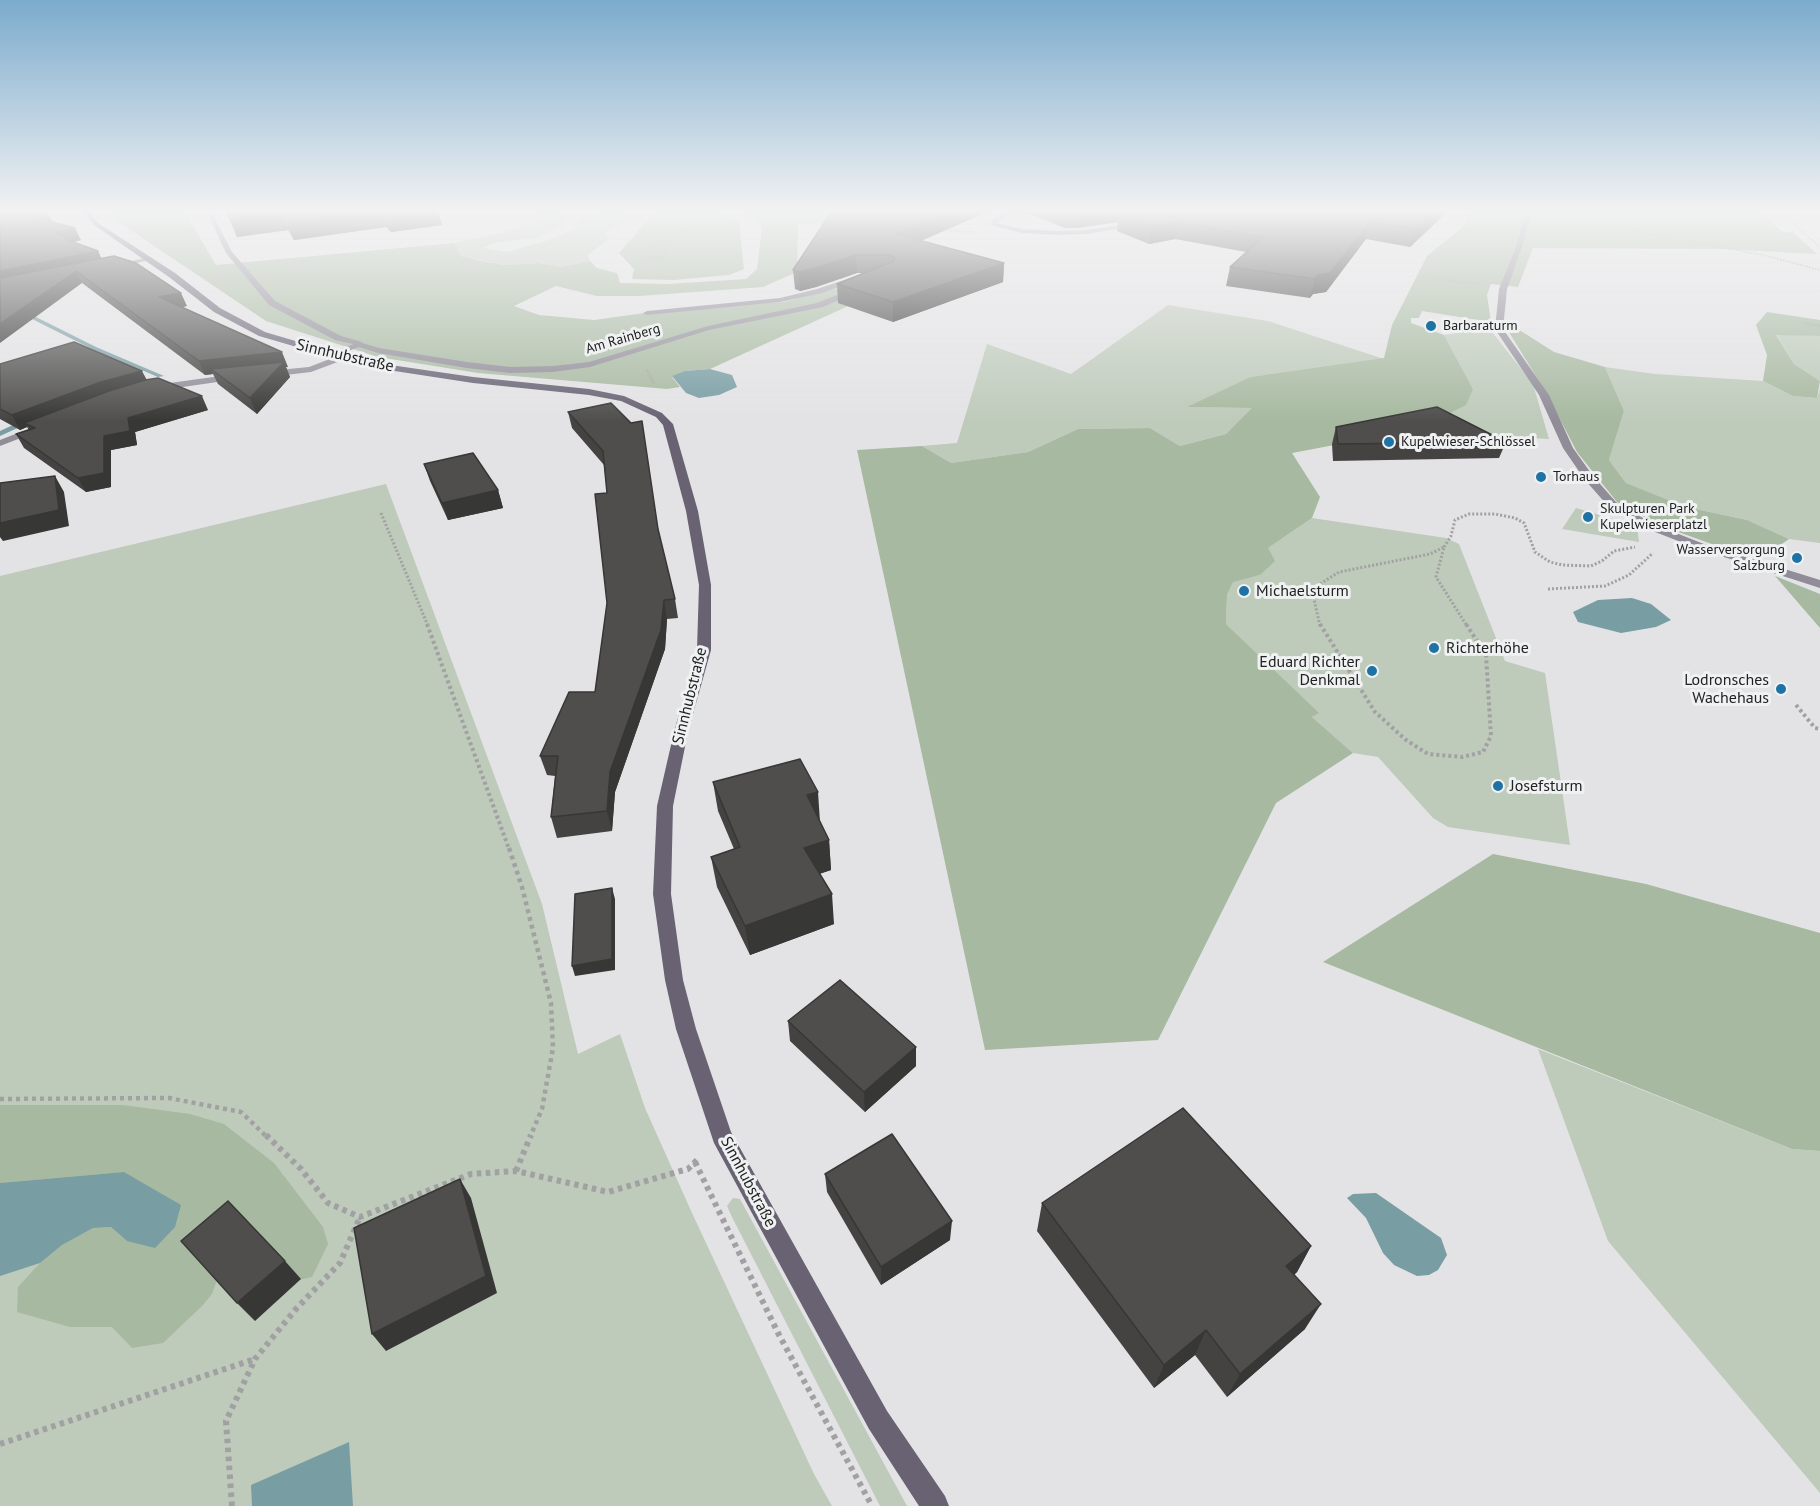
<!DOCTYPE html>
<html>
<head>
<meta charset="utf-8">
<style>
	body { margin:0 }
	canvas { display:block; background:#e3e3e5 }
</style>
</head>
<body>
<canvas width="1820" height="1506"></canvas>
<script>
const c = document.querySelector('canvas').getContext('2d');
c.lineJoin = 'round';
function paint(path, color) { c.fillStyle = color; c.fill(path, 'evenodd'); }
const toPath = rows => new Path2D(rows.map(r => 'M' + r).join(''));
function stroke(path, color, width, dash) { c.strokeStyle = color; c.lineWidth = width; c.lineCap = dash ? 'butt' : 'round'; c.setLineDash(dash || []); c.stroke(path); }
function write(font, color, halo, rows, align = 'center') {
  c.font = font + ' "PT Sans",sans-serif'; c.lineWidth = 6; c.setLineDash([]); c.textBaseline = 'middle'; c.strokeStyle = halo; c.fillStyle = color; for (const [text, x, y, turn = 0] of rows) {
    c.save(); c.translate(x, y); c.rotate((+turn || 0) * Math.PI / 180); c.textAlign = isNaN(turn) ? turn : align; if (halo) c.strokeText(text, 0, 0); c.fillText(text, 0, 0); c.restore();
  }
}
const green = toPath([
	[533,211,560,211,566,217,562,226,536,238,494,243,483,248,508,252,552,239,574,229,585,214,612,211,641,213,605,233,610,238,588,255,590,261,561,267,538,263,504,265,460,256,454,243,506,232,536,222],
	[1168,305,1268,321,1384,359,1250,377,1188,407,1253,408,1226,434,1180,446,1150,428,1078,429,1028,452,951,463,922,446,957,443,987,344,1071,374],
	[1489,328,1533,384,1549,439,1471,435,1448,414,1473,389,1444,335],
	[1776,334,1820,336,1820,381,1794,364],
	[1605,367,1655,374,1763,381,1793,396,1817,398,1820,389,1820,543,1789,539,1747,520,1686,507,1626,483,1609,460,1624,411],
	[386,484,542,904,578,1054,620,1034,645,1108,692,1213,814,1474,832,1506,0,1506,0,576],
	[1576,508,1637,526,1639,542,1562,529],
	[1312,518,1446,538,1459,544,1505,661,1545,673,1570,845,1448,827,1433,818,1378,757,1353,753,1312,717,1318,713,1226,624,1227,595,1233,581,1260,575,1268,548],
	[1538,1049,1792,1149,1820,1151,1820,1493,1608,1241],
	[733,1198,740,1199,907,1506,880,1506,732,1217,727,1206]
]);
const forest = toPath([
	[111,211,184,211,216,265,454,243,461,256,481,261,504,265,538,263,561,267,590,261,597,268,617,273,620,283,667,284,746,279,757,269,762,226,753,218,738,211,856,211,873,221,798,224,797,272,763,287,639,296,597,296,556,286,514,306,539,315,594,320,681,308,783,302,850,285,868,297,710,369,685,371,672,377,680,387,667,389,478,373,378,357,266,321,114,219],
	[656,211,716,211,739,222,744,269,729,275,674,280,632,279,634,269,619,253],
	[1467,211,1760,211,1781,231,1794,233,1817,254,1722,249,1533,248,1518,287,1491,284,1487,295,1491,322,1422,311,1419,318,1411,318,1411,323,1444,335,1473,389,1466,405,1448,414,1361,440,1292,453,1320,497,1312,518,1268,548,1275,561,1260,575,1233,582,1227,595,1226,624,1319,713,1312,717,1353,753,1276,803,1158,1040,985,1050,857,450,922,446,951,463,1028,452,1078,429,1150,428,1180,446,1226,434,1252,408,1187,407,1250,377,1384,358,1392,325,1427,256,1466,224],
	[1767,312,1820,320,1820,336,1776,335,1794,364,1820,381,1817,398,1793,396,1763,381,1767,355,1756,325],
	[1507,329,1521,331,1554,352,1605,367,1624,411,1609,460,1626,483,1686,507,1747,520,1789,539,1763,557,1745,556,1659,525,1617,502,1577,452,1547,394],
	[1775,576,1820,594,1820,628],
	[1493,854,1646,884,1820,933,1820,1151,1792,1149,1323,962],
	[0,1105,123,1105,190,1114,224,1124,274,1163,323,1227,328,1244,312,1277,276,1285,225,1258,212,1294,202,1306,163,1343,132,1348,112,1327,70,1327,17,1312,18,1287,40,1263,62,1245,93,1228,111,1227,127,1241,151,1189,124,1172,0,1183]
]);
const water = toPath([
	[710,369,732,375,737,387,719,395,699,398,686,393,672,376,685,371],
	[1632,598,1651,604,1671,620,1656,627,1621,633,1578,622,1573,612,1598,600],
	[124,1172,181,1205,175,1227,155,1248,127,1241,111,1227,93,1228,62,1245,40,1263,0,1276,0,1183],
	[1376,1193,1441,1238,1447,1255,1438,1270,1429,1275,1417,1276,1394,1265,1383,1253,1366,1218,1347,1198,1353,1194],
	[349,1442,353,1506,252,1506,251,1485]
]);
const stream = toPath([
	[0,292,36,317,96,347,164,376,158,377,92,349,32,319,0,297,0,292],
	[26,419,33,421,0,436,0,431,26,419]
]);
const pathFar5 = toPath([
	[150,211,181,229,193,231],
	[1490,211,1490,221,1495,236],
	[1589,211,1633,231,1763,255,1820,270],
	[1779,211,1820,247],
	[941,230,973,232],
	[641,265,643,258,663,257,671,245,646,247,676,239,686,232,695,217,692,211],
	[1439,279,1480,284]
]);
const pathFar4 = toPath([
	[1804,323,1820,326],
	[647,370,654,384]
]);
const pathFar3 = toPath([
	[381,513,428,626],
	[1444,547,1451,536,1455,520,1469,514,1495,514,1515,518,1524,523,1535,552,1550,562,1562,565,1591,566,1602,561,1614,551,1635,547],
	[1548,589,1605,586,1629,575,1653,553],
	[1320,626,1314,599,1320,584,1339,572,1430,554,1444,547,1436,577,1467,626]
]);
const pathFar2 = toPath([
	[427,624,509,849],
	[1320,624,1375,712,1406,740,1428,754,1462,757,1483,752,1491,736,1486,655,1466,624],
	[1796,705,1815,728,1820,729]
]);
const pathFar1 = toPath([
	[509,848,522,887,551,1003,553,1048,542,1109,530,1137],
	[0,1099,169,1098,241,1112,267,1137]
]);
const path = toPath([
	[266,1135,301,1169,328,1203,360,1217,471,1174,516,1171,608,1192,688,1169,699,1158],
	[695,1162,778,1333,872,1506],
	[516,1171,531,1135],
	[0,1444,255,1359],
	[232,1506,226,1421,255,1359,296,1309,340,1263,360,1217]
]);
const lane = toPath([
	[1526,211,1532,211,1522,247,1507,289,1503,329,1549,395,1573,448,1593,476,1616,502,1653,524,1704,544,1820,580,1820,588,1696,548,1645,528,1608,506,1585,480,1563,448,1539,395,1495,329,1499,289,1516,247,1526,211],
	[207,212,212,213,232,252,275,301,341,336,362,342,362,346,335,340,269,305,226,253,207,212],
	[856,276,859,280,822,293,780,302,647,315,643,313,647,311,780,298,817,289,856,276]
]);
const street = toPath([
	[1008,211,1016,211,996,223,1022,229,1058,231,1086,230,1137,223,1140,225,1086,234,1058,235,1022,233,990,225,994,218,1008,211],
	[148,257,150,260,115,268,112,266,148,257],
	[852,289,859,291,823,307,709,330,590,367,553,372,510,373,467,368,378,353,359,347,330,358,326,355,359,342,379,348,467,362,510,367,553,366,589,362,708,326,817,303,852,289],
	[340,355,343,356,343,360,311,372,268,377,264,374,268,371,309,367,340,355],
	[235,374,239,377,238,379,155,391,151,388,155,385,235,374],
	[36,426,41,429,39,431,0,446,0,440,36,426]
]);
const secondary = toPath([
	[83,211,89,211,98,223,175,273,220,308,265,332,363,361,473,377,589,389,624,396,662,413,673,424,698,511,711,585,711,650,688,732,673,806,671,894,683,980,696,1029,731,1132,887,1411,945,1496,949,1506,919,1506,869,1429,714,1143,676,1029,665,980,653,894,657,806,674,732,697,650,699,585,686,511,663,425,656,417,621,401,589,395,473,383,362,366,259,336,214,312,169,277,94,225,83,211]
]);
const wall = toPath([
	[0,211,51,218,52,222,81,240,73,242,74,243,98,251,101,259,187,306,181,307,288,367,286,367,290,377,257,414,218,384,213,374,205,375,82,283],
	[226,211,438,211,442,225,391,232,386,227,294,240,288,230,237,237],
	[1017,211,1448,211,1410,247,1366,239,1326,292,1313,294,1310,298,1226,286,1230,267,1246,252,1175,239,1149,244,1117,231,1118,222,1076,228,1065,228,1032,215,1018,212],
	[978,216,921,241,1004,263,1003,282,893,322,838,303,837,284,864,273,857,273,816,287,800,291,795,289,793,270],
	[0,364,147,380,208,410,135,432,137,445,111,450,111,487,86,492,24,448,16,434,29,430,27,427,20,430,0,419],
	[611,403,659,534,675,599,678,618,667,619,665,649,615,792,612,831,557,838,551,817,555,776,547,775,540,756,595,692,607,603,607,493,604,465,572,428,568,412],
	[1336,427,1506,442,1499,458,1333,461,1332,444],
	[424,464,498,490,503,508,448,520,430,481],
	[713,782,820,822,829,840,831,870,819,874,834,924,750,955,717,887,711,857,734,849,718,811],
	[788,1021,916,1047,916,1066,865,1112,790,1041],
	[825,1174,950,1240,881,1285,827,1192],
	[1042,1203,1311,1246,1297,1272,1294,1275,1305,1329,1227,1397,1195,1355,1154,1388,1037,1231]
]);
const shadedWall = toPath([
	[40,211,47,211,52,222,30,216],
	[372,211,382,211,386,227,294,240,287,222],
	[414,211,438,211,442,225,391,232,386,215],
	[951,211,993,211,978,216,896,251,896,234],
	[1078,211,1193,211,1119,214,1118,222,1076,228],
	[1436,211,1448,211,1410,247,1415,229],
	[282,212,288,230,237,237,230,219],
	[1178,222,1175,239,1149,244,1151,226],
	[1370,222,1366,239,1326,292,1313,294,1310,298,1315,279],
	[75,228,81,240,73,242,77,250,55,233],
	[98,251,104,264,0,285,0,271],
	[856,255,857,273,816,287,800,291,799,272],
	[1004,263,1003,282,893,322,893,302],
	[76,271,82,283,0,343,0,324],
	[181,293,187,306,165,311,159,297],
	[282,352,288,367,286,367,290,377,257,414,250,398,211,369,213,374,205,375,199,361],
	[142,371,149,384,24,423,27,427,20,430,12,415,101,382],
	[202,396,208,410,135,432,137,445,111,450,111,487,86,492,78,478,104,436,128,418],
	[55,476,64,492,69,526,3,541,0,537,0,523],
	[498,490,503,508,448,520,442,503],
	[664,600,667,619,665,649,615,792,612,831,607,811,610,772],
	[818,792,820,822,807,795],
	[829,840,831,870,807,878,804,848],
	[612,888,615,899,615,970,575,976,572,966],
	[832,894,834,924,750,955,745,926],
	[916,1047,916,1066,865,1112,864,1092],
	[460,1179,471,1198,497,1293,386,1351,372,1334],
	[952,1221,950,1240,881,1285,881,1267],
	[1311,1246,1297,1272,1272,1292,1286,1266],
	[285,1261,301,1279,255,1321,237,1303],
	[1321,1304,1305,1329,1227,1397,1240,1374],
	[1206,1330,1195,1355,1154,1388,1164,1365]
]);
const building = toPath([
	[0,211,45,211,30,216,75,228,55,233,71,238,65,239,98,251,0,271,0,211],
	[226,211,372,211,287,222,282,212,230,219,226,211],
	[382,211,414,211,386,215,382,211],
	[832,211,951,211,896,234,1004,263,893,302,837,284,894,261,895,258,890,255,856,255,815,268,799,272,793,270,832,211],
	[1140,211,1436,211,1415,229,1370,222,1330,273,1318,275,1315,279,1230,267,1263,237,1178,222,1151,226,1119,214,1140,211],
	[114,256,136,263,181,293,159,297,282,352,199,361,76,271,0,324,0,278,114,256],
	[74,342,142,371,101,382,12,415,0,409,0,364,74,342],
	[284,362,250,398,211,369,284,362],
	[158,378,202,396,128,418,130,431,104,436,104,473,78,478,16,434,35,428,24,423,109,391,145,380,158,378],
	[611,403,631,423,642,421,658,529,675,599,664,600,661,630,610,772,607,811,551,817,558,756,540,756,569,692,595,692,607,603,595,494,607,493,603,451,568,412,611,403],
	[1437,407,1506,442,1338,444,1336,427,1437,407],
	[473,453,498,490,442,503,424,464,473,453],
	[55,476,59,510,0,523,0,483,55,476],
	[800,759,818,792,807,795,829,840,804,848,832,894,745,926,711,857,740,847,713,782,800,759],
	[612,888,612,959,572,966,575,894,612,888],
	[840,980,916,1047,864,1092,788,1021,840,980],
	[1183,1108,1311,1246,1286,1266,1321,1304,1240,1374,1206,1330,1164,1365,1042,1203,1183,1108],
	[892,1134,952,1221,881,1267,825,1174,892,1134],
	[460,1179,486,1276,372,1334,354,1228,460,1179],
	[228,1201,285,1261,237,1303,181,1241,228,1201]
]);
const markers = [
	[1431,326,6,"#1f73a4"],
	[1389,442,6,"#1f73a4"],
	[1541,477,6,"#1f73a4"],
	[1588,517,6,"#1f73a4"],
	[1797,558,6,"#1f73a4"],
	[1244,591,6,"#1f73a4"],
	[1434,648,6,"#1f73a4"],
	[1372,671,6,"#1f73a4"],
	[1781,689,6,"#1f73a4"],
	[1498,786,6,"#1f73a4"]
];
const farPoinames = [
	["Barbaraturm",1443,326],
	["Kupelwieser-Schlössel",1401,442],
	["Torhaus",1553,477],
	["Skulpturen Park",1600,509],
	["Kupelwieserplatzl",1600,525],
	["Wasserversorgung",1785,550,"right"],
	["Salzburg",1785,566,"right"]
];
const farStreetnames = [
	["Am Rainberg",623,339,-16]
];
const streetNames = [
	["Sinnhubstraße",345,356,13],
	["Sinnhubstraße",690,696,-76],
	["Sinnhubstraße",748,1182,62]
];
const poiNames = [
	["Michaelsturm",1256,591],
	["Richterhöhe",1446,648],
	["Eduard Richter",1360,662,"right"],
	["Denkmal",1360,680,"right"],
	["Lodronsches",1769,680,"right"],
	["Wachehaus",1769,698,"right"],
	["Josefsturm",1510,786]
];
paint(green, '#becaba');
paint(forest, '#a7b9a0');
paint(water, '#789da3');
paint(stream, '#789da3');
stroke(pathFar5, '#a1a1a3', 1.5, [1.5, 1.5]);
stroke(pathFar4, '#a1a1a3', 2, [1.5, 1.5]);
stroke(pathFar3, '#a1a1a3', 3, [2, 2]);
stroke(pathFar2, '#a1a1a3', 4, [3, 3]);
stroke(pathFar1, '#a1a1a3', 4.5, [4, 4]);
stroke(path, '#a1a1a3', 6, [4.5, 4.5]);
paint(lane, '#908c98');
paint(street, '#908c98');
paint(secondary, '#686273');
paint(wall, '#444342');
paint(shadedWall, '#373736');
paint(building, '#4f4e4d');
stroke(building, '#373736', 1.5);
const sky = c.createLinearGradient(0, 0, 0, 422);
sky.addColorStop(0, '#7babcc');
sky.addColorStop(0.5, '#f2f2f3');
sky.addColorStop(1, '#f2f2f300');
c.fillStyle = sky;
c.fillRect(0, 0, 1820, 422);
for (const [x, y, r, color] of markers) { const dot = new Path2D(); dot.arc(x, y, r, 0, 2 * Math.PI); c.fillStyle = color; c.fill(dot); stroke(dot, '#f0f1f2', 2); }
write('14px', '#212222', '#f0f1f2', farPoinames, 'left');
write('14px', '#212222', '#f0f1f2', farStreetnames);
write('16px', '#212222', '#f0f1f2', streetNames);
write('16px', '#212222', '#f0f1f2', poiNames, 'left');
</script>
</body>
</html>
